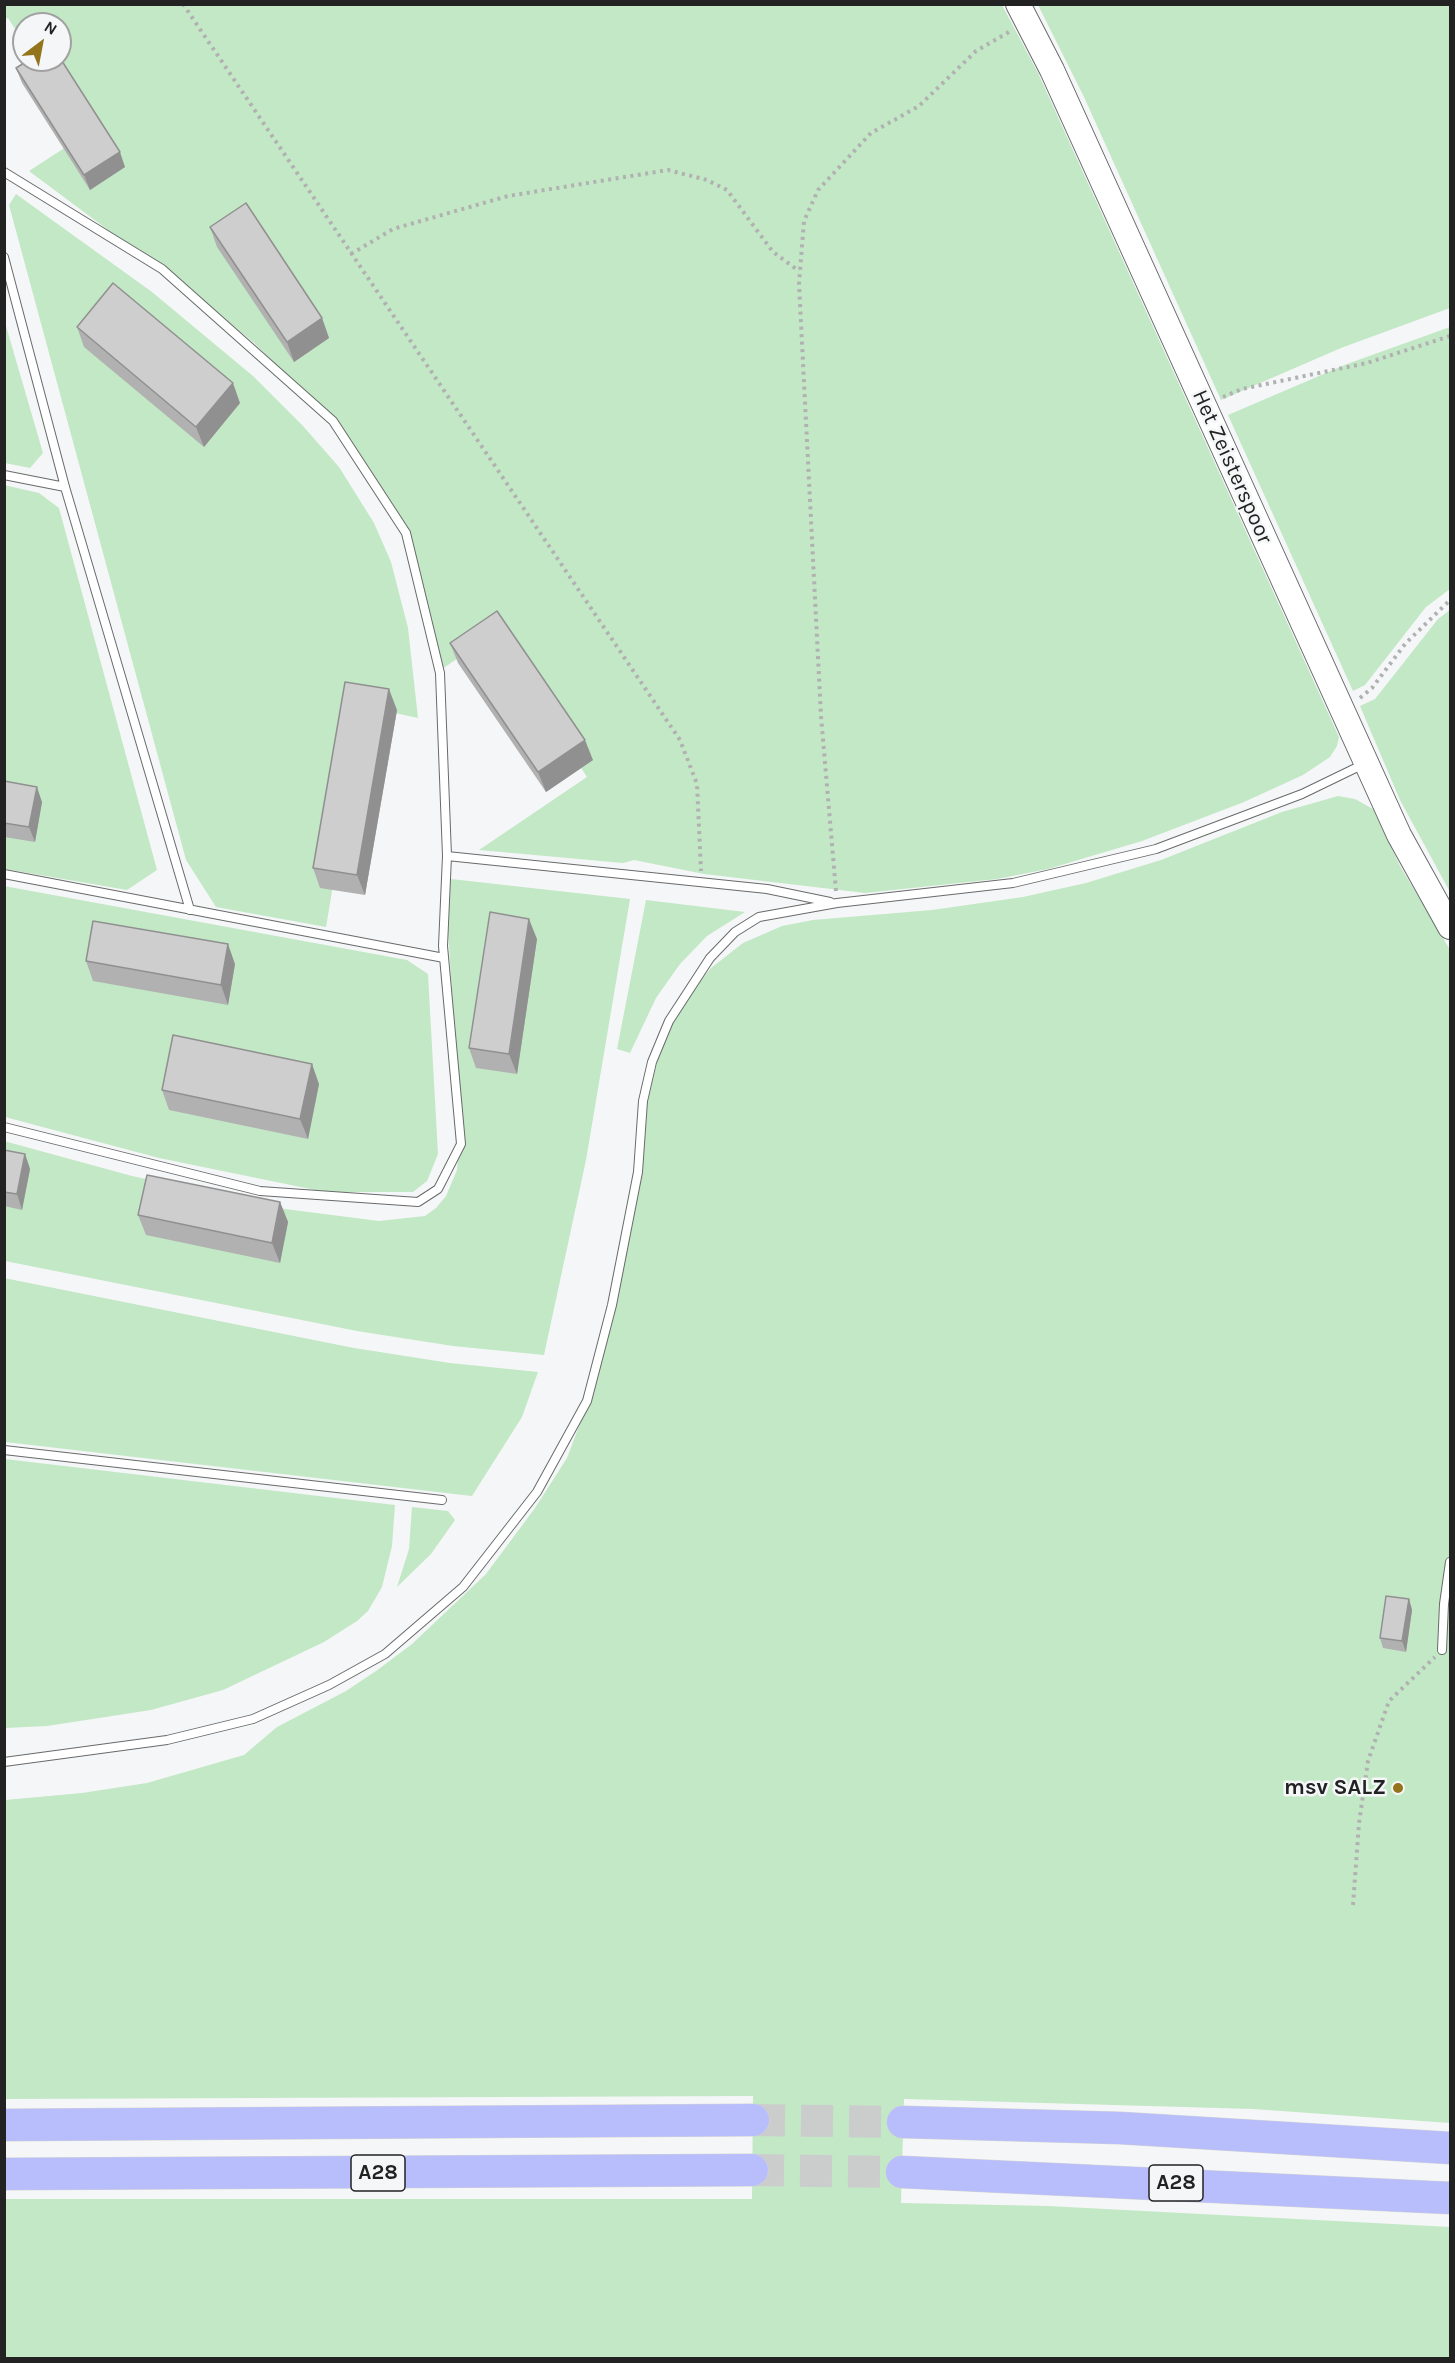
<!DOCTYPE html>
<html>
<head>
<meta charset="utf-8">
<style>
	body { margin:0 }
	#map { position:relative; width:1455px; height:2363px; overflow:hidden; background:#f5f6f7; font-family:Karla,sans-serif }
	canvas { display:block }
	.frame { position:absolute; inset:0; border:6px solid #222; pointer-events:none }
	.north { position:absolute; left:12px; top:12px; width:60px; height:60px; box-sizing:border-box; background:#f5f6f7; border:2px solid #a1a1a2; border-radius:50%; rotate:32deg; font-size:16px; font-weight:700; line-height:24px; text-align:center; color:#222 }
	.north::after { content:''; display:block; margin:auto; width:21px; height:27px; background:#93741b; clip-path:polygon(50% 0,100% 100%,50% 72%,0 100%) }
</style>
</head>
<body>
<div id="map">
<canvas width="1455" height="2363"></canvas>
<div class="frame"></div>
<div class="north">N</div>
</div>
<script>
const c = document.querySelector('canvas').getContext('2d');
c.lineJoin = 'round';
function paint(path, color) { c.fillStyle = color; c.fill(path, 'evenodd'); }
const toPath = rows => new Path2D(rows.map(r => 'M' + r).join(''));
function stroke(path, color, width, dash) { c.strokeStyle = color; c.lineWidth = width; c.lineCap = dash ? 'butt' : 'round'; c.setLineDash(dash || []); c.stroke(path); }
function write(font, color, halo, rows, align = 'center') {
  c.font = font + ' Karla,sans-serif'; c.lineWidth = 5; c.setLineDash([]); c.textBaseline = 'middle'; c.strokeStyle = halo; c.fillStyle = color; for (const [text, x, y, turn = 0] of rows) {
    c.save(); c.translate(x, y); c.rotate((+turn || 0) * Math.PI / 180); c.textAlign = isNaN(turn) ? turn : align; if (halo) c.strokeText(text, 0, 0); c.fillText(text, 0, 0); c.restore();
  }
}
const green = toPath([
	[5,4,1002,5,1038,73,1339,737,1337,746,1330,757,1303,775,1244,802,1142,841,1048,869,997,879,865,893,704,874,634,860,623,863,479,850,587,777,494,634,439,671,400,526,328,416,253,342,191,292,29,171,83,136,60,60,60,24,24,24,24,43,8,18,5,19],
	[1038,5,1450,5,1450,308,1341,348,1221,400,1084,97],
	[16,194,152,292,253,376,303,426,339,467,374,523,391,562,408,628,418,718,363,706,326,927,216,907,186,860,9,205],
	[4,319,43,453,30,468,5,463],
	[1450,327,1450,589,1426,607,1365,685,1353,691,1228,415,1347,364],
	[4,485,39,493,59,508,157,870,127,890,5,869],
	[1450,610,1450,892,1400,800,1360,706,1375,699,1438,619],
	[1338,796,1355,799,1373,809,1400,866,1450,950,1450,2123,1253,2109,904,2099,901,2203,1048,2206,1450,2227,1450,2358,5,2358,5,2199,752,2199,753,2096,5,2099,5,1800,82,1793,147,1783,244,1755,277,1727,346,1691,376,1671,412,1644,486,1574,535,1508,567,1458,588,1402,622,1260,645,1109,659,1055,676,1010,711,968,743,943,782,926,813,920,932,910,1023,897,1086,883,1161,860,1282,812],
	[451,879,630,899,586,1160,544,1355,453,1346,357,1331,5,1261,4,1141,132,1176,285,1209,379,1221,425,1216,436,1208,446,1196,457,1170,460,1126,445,880],
	[4,886,407,960,428,974,438,1154,427,1181,413,1192,325,1192,159,1158,5,1117],
	[646,900,745,912,707,936,680,964,656,998,630,1053,617,1049],
	[4,1278,354,1348,450,1363,538,1372,522,1417,472,1496,5,1442],
	[5,1459,395,1505,392,1546,382,1587,368,1611,357,1621,324,1642,223,1690,151,1710,47,1726,5,1728],
	[412,1507,448,1511,455,1520,431,1554,397,1587,409,1549]
]);
const highwayTunnel = toPath([
	[753,2120,903,2122],
	[752,2170,902,2172]
]);
const path = toPath([
	[183,4,680,740,697,784,701,871],
	[351,254,393,229,508,196,668,170,707,180,727,190,773,252,799,271],
	[1223,397,1242,389,1367,363,1450,336],
	[1360,698,1372,688,1405,644,1450,600],
	[836,891,821,716,799,284,804,221,818,190,871,133,919,106,976,51,1009,32],
	[1353,1905,1359,1823,1368,1761,1389,1701,1435,1657]
]);
const lane = toPath([
	[4,172,162,269,333,421,406,533,440,673,447,856,443,946,461,1144,438,1189,418,1202,260,1191,4,1127],
	[4,257,65,487,190,910],
	[4,475,65,487],
	[447,856,767,889,830,902],
	[4,874,444,958],
	[4,1450,442,1500],
	[1442,1650,1444,1604,1450,1562],
	[4,1762,167,1740,253,1719,329,1685,385,1654,463,1587,537,1492,587,1401,612,1305,638,1172,643,1101,652,1062,669,1021,710,958,735,932,759,917,837,903,1013,883,1156,849,1302,794,1366,763]
]);
const secondary = toPath([
	[1018,4,1052,70,1399,835,1450,927]
]);
const highway = toPath([
	[903,2122,1120,2128,1450,2148],
	[4,2125,753,2120],
	[902,2172,1450,2198],
	[4,2174,752,2170]
]);
const wall = toPath([
	[16,68,125,167,90,190,22,83],
	[210,227,322,318,329,338,294,362,217,247],
	[77,327,240,403,204,447,84,347],
	[450,643,593,760,546,792,458,663],
	[397,710,365,895,320,888,313,868],
	[4,781,42,802,35,842,4,837],
	[537,939,517,1074,476,1068,469,1048],
	[86,961,235,964,228,1005,93,981],
	[319,1084,308,1139,169,1110,162,1090],
	[4,1150,25,1154,30,1169,22,1210,4,1206],
	[280,1202,288,1222,280,1263,146,1235,138,1215],
	[1409,1599,1412,1610,1406,1652,1383,1648,1380,1638]
]);
const shadedWall = toPath([
	[120,152,125,167,90,190,84,175],
	[322,318,329,338,294,362,287,342],
	[233,383,240,403,204,447,196,427],
	[389,689,397,710,365,895,357,875],
	[585,740,593,760,546,792,538,772],
	[37,787,42,802,35,842,29,827],
	[529,919,537,939,517,1074,509,1054],
	[228,944,235,964,228,1005,221,985],
	[312,1064,319,1084,308,1139,300,1119],
	[25,1154,30,1169,22,1210,17,1194],
	[280,1202,288,1222,280,1263,272,1243],
	[1409,1599,1412,1610,1406,1652,1402,1641]
]);
const building = toPath([
	[60,58,120,152,84,175,16,68,29,60,60,60,60,58],
	[246,203,322,318,287,342,210,227,246,203],
	[113,283,233,383,196,427,77,327,113,283],
	[497,611,585,740,538,772,450,643,497,611],
	[345,682,389,689,357,875,313,868,345,682],
	[4,781,37,787,29,827,4,823,4,781],
	[490,912,529,919,509,1054,469,1048,490,912],
	[93,921,228,944,221,985,86,961,93,921],
	[173,1035,312,1064,300,1119,162,1090,173,1035],
	[4,1150,25,1154,17,1194,4,1192,4,1150],
	[147,1175,280,1202,272,1243,138,1215,147,1175],
	[1386,1596,1409,1599,1402,1641,1380,1638,1386,1596]
]);
const markers = [
	[1398,1788,6,"#93741b"]
];
const shields = [
	[378,2173,54],
	[1176,2183,54]
];
const shieldNames = [
	["A28",378,2173],
	["A28",1176,2183]
];
const streetNames = [
	["Het Zeisterspoor",1232,467,66]
];
const poiNames = [
	["msv SALZ",1386,1788]
];
paint(green, '#c3e8c6');
stroke(highwayTunnel, '#cbcccc', 32, [32, 16]);
stroke(lane, '#696a6b', 10);
stroke(secondary, '#696a6b', 26);
stroke(highway, '#d3d3d3', 33);
stroke(path, '#b1b1b2', 4, [3, 4.5]);
stroke(lane, '#fff', 8);
stroke(secondary, '#fff', 24);
stroke(highway, '#b8befc', 32);
paint(wall, '#b2b1b1');
paint(shadedWall, '#919090');
paint(building, '#cfcece');
stroke(building, '#919090', 1.5);
for (const [x, y, r, color] of markers) { const dot = new Path2D(); dot.arc(x, y, r, 0, 2 * Math.PI); c.fillStyle = color; c.fill(dot); stroke(dot, '#f5f6f7', 2); }
for (const [x, y, w] of shields) { const box = new Path2D(); box.roundRect(x - w / 2, y - 18, w, 36, 4.5); c.fillStyle = '#f5f6f7'; c.fill(box); stroke(box, '#222', 1.5); }
write('bold 21px', '#222', null, shieldNames);
write('22px', '#222', '#f5f6f7', streetNames);
write('bold 22px', '#222', '#f5f6f7', poiNames, 'right');
</script>
</body>
</html>
